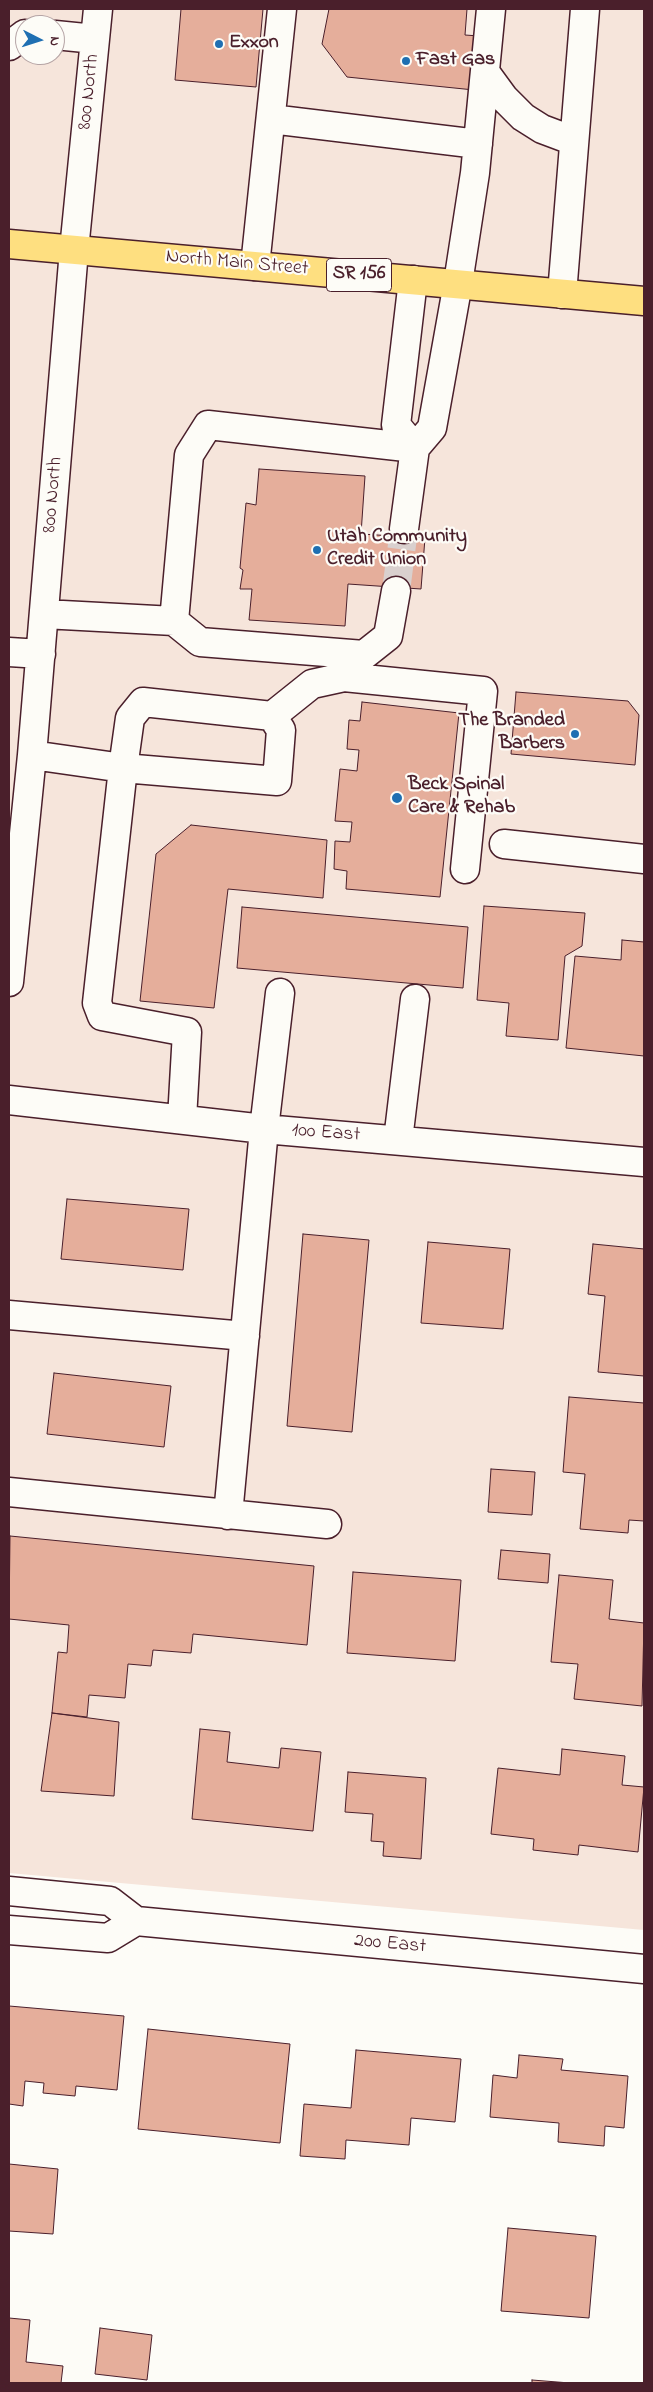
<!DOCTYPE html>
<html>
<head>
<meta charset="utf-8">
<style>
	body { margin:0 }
	#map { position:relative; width:653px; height:2392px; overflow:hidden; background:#fdfcf7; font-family:"Indie Flower",sans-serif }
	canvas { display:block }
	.frame { position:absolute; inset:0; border:10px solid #4a1f2b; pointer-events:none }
	.north { position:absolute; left:15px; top:15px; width:50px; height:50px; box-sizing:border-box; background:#fdfcf7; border:1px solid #b5a4a5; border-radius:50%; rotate:95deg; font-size:14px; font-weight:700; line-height:20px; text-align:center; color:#4a1f2b }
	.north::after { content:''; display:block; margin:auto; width:18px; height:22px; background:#1f6fb2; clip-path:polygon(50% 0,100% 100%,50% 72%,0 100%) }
</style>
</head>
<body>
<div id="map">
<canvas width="653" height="2392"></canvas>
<div class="frame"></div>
<div class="north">N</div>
</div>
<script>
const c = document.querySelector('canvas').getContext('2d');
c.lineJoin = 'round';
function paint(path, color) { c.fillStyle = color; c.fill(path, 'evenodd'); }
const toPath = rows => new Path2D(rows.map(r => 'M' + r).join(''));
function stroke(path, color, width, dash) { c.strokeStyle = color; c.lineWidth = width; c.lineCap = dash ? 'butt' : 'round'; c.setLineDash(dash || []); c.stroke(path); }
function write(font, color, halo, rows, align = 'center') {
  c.font = font + ' "Indie Flower",sans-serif'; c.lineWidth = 4.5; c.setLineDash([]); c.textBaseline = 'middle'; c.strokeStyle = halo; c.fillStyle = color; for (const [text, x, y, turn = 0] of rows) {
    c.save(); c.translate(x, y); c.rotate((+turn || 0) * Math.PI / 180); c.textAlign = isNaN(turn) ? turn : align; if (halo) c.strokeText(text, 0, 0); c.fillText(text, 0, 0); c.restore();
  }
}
const built = toPath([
	[9,9,644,9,644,1930,9,1873],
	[25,25,55,25,55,55,25,55]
]);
const building = toPath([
	[181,9,263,9,256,87,175,80,181,9],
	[329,9,467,9,465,35,479,36,474,90,347,77,322,44,329,9],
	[259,469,365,476,361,534,425,538,421,589,348,584,345,626,249,620,252,589,240,589,243,570,240,568,246,503,256,505,259,469],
	[516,692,628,701,639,715,635,765,511,754,516,692],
	[362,702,459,713,440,897,346,889,347,871,334,869,335,841,350,842,352,822,335,821,340,769,357,771,359,750,347,749,349,720,360,721,362,702],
	[191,825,327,840,323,898,228,889,214,1008,140,1001,156,854,191,825],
	[484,906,585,913,582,946,565,956,558,1040,506,1036,509,1003,477,1000,484,906],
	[242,907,468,927,463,988,237,968,242,907],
	[622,940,644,942,644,1056,566,1048,575,956,621,960,622,940],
	[67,1199,189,1209,183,1270,61,1259,67,1199],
	[303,1234,369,1240,352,1432,287,1426,303,1234],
	[428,1242,510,1249,503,1329,421,1323,428,1242],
	[593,1244,644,1249,644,1376,598,1372,605,1296,588,1294,593,1244],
	[54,1373,171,1386,164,1447,47,1434,54,1373],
	[569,1397,644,1403,644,1521,629,1520,628,1533,580,1529,585,1474,563,1472,569,1397],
	[491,1469,535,1472,532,1515,488,1512,491,1469],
	[10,1536,314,1566,307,1645,193,1634,191,1653,153,1650,151,1666,128,1664,125,1698,89,1695,87,1717,52,1713,58,1652,67,1653,69,1625,9,1619,10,1536],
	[501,1550,550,1554,548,1583,498,1579,501,1550],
	[353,1572,461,1580,455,1661,347,1653,353,1572],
	[559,1575,613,1580,609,1619,644,1623,642,1706,574,1699,578,1664,551,1662,559,1575],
	[52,1713,119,1722,114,1796,41,1791,52,1713],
	[200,1729,230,1732,227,1762,279,1768,281,1748,321,1752,313,1831,192,1819,200,1729],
	[562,1749,625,1756,622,1785,644,1787,638,1852,579,1845,578,1855,533,1850,534,1839,491,1834,498,1768,560,1775,562,1749],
	[348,1772,426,1778,421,1859,383,1856,384,1842,371,1841,373,1814,345,1812,348,1772],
	[9,2006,124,2016,117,2090,76,2086,75,2096,43,2093,44,2083,25,2081,23,2106,9,2104,9,2006],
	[148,2029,290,2044,280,2143,138,2129,148,2029],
	[356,2050,461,2059,455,2122,411,2118,409,2145,346,2140,345,2159,300,2156,304,2104,351,2108,356,2050],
	[519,2055,563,2059,561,2070,628,2076,624,2128,605,2126,604,2146,558,2142,559,2123,490,2117,493,2075,517,2078,519,2055],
	[9,2164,58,2169,53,2234,9,2231,9,2164],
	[508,2228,596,2236,589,2318,501,2311,508,2228],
	[9,2318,30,2320,26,2362,63,2366,61,2383,9,2383,9,2318],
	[100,2328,152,2335,147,2380,95,2374,100,2328],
	[532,2380,570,2383,532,2383,532,2380]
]);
const minorTunnel = toPath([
	[396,591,404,529]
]);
const minor = toPath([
	[55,35,95,39],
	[9,46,25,34],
	[485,72,504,98,523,117,542,129,574,141],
	[271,119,478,144],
	[255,266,282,9],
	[413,280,396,425,415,448,432,428,458,283,475,173,491,9],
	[562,294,585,9],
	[44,614,174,621,189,455,208,425,415,448,404,529],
	[174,621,200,642,364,655,388,636,396,591],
	[9,652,41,654],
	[272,716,312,684,344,677,483,691,465,869],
	[32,755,123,768,277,781,281,730,272,716,143,702,130,718,123,768,97,1003,102,1016,187,1032,182,1119],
	[504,844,644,859],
	[9,982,32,755,74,250,98,9],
	[9,1100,264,1129,644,1162],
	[398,1140,415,999],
	[9,1315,245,1336],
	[9,1492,327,1524],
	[228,1515,264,1129,280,993],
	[9,1891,110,1901,136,1921,644,1969],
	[9,1930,108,1938,136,1921]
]);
const major = toPath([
	[9,244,644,301]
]);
const markers = [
	[219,44,5,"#1f6fb2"],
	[406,61,5,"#1f6fb2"],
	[317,550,5,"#1f6fb2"],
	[575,734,5,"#1f6fb2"],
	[397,798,6,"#1f6fb2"]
];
const shields = [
	[359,275,65]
];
const shieldNames = [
	["SR 156",359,275]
];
const poiNames = [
	["Exxon",229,44],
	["Fast Gas",416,61],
	["Utah Community",327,538],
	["Credit Union",327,561],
	["The Branded",565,722,"right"],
	["Barbers",565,745,"right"],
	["Beck Spinal",408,786],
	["Care & Rehab",408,809]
];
const streetNames = [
	["800 North",90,92,-84],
	["North Main Street",237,264,5],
	["800 North",54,495,-85],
	["100 East",326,1134,4],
	["200 East",390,1945,5]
];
paint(built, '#f6e5db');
paint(building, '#e5ae9b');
stroke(building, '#4a1f2b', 1);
stroke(minorTunnel, '#d9d0ce', 28, [28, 14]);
stroke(minor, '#4a1f2b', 31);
stroke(major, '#4a1f2b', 31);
stroke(minor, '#fdfcf7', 28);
stroke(major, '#fedf80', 28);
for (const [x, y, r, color] of markers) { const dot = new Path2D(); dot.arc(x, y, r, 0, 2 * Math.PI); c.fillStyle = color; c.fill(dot); stroke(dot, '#fdfcf7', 2); }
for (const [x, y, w] of shields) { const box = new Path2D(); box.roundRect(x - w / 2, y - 16.5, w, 33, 4); c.fillStyle = '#fdfcf7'; c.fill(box); stroke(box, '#4a1f2b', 1); }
write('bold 19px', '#4a1f2b', null, shieldNames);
write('bold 20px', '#4a1f2b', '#fdfcf7', poiNames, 'left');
write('20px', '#4a1f2b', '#fdfcf7', streetNames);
</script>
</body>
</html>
